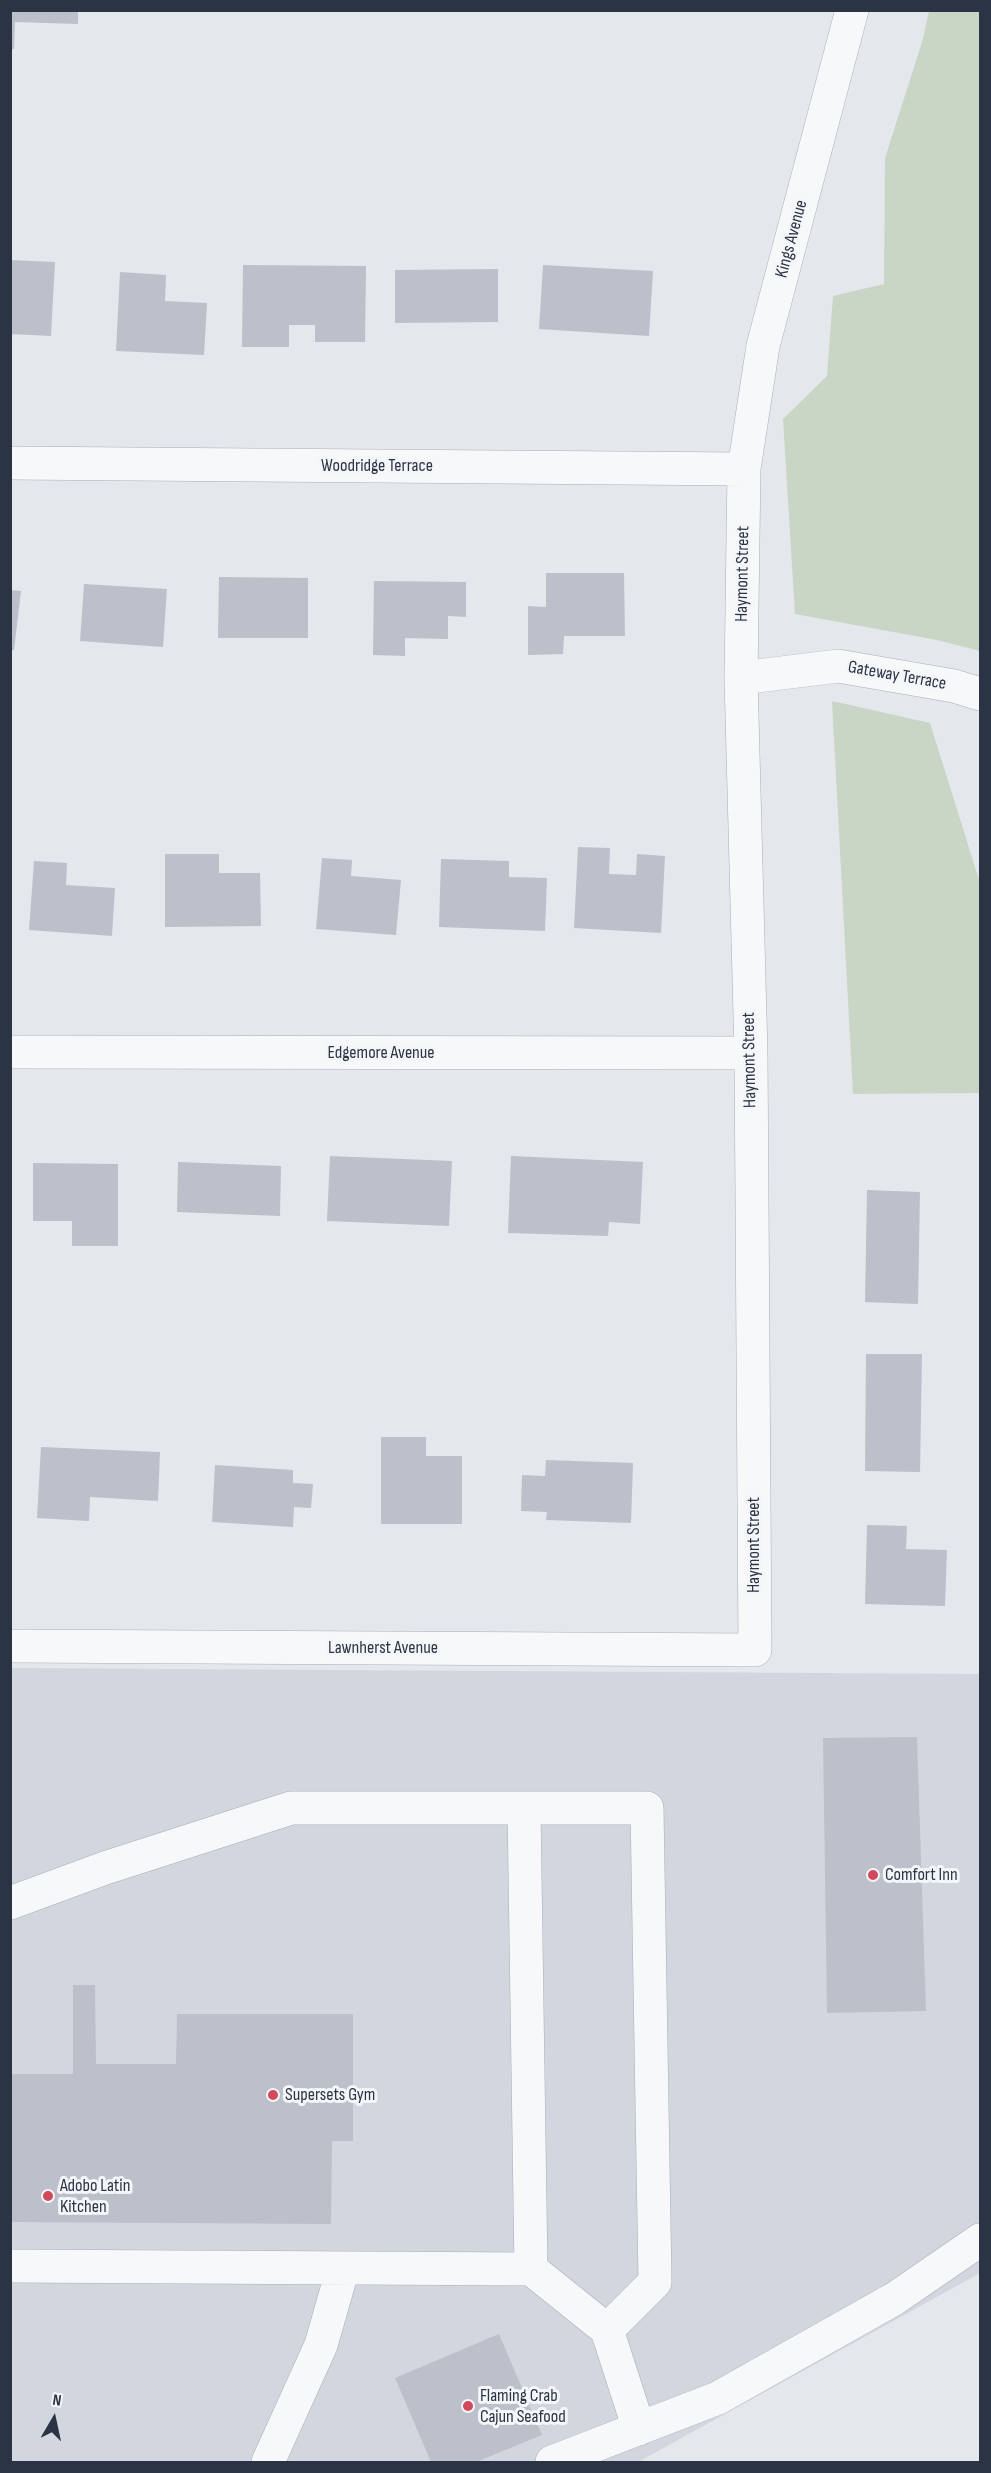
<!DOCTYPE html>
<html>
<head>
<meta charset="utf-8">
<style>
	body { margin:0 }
	#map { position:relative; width:991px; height:2473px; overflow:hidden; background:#e4e7ec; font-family:"Sofia Sans Condensed",sans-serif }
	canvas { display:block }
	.frame { position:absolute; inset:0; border:12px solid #2b3445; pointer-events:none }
	.north { position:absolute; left:24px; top:2389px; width:60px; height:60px; -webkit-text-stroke:4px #f4f6f9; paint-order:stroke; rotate:9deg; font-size:16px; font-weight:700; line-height:24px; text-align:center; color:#2b3445 }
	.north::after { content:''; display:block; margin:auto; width:21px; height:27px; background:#2b3445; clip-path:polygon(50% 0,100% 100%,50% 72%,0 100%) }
</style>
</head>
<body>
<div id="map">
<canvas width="991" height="2473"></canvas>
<div class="frame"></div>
<div class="north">N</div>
</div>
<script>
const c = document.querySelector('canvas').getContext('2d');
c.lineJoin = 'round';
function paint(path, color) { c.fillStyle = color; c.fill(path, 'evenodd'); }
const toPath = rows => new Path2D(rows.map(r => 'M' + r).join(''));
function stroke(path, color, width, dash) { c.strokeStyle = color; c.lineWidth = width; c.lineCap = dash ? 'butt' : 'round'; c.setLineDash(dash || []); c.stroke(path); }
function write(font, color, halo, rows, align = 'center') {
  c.font = font + ' "Sofia Sans Condensed",sans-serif'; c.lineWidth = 6; c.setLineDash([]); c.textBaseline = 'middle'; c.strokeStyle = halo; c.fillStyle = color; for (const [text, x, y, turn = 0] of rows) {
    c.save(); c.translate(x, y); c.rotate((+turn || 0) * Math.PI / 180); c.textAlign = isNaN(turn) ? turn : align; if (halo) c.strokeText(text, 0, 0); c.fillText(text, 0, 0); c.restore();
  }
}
const built = toPath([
	[11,1668,980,1674,980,2273,638,2462,11,2462]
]);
const green = toPath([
	[929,11,980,11,980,651,937,640,795,614,783,419,827,376,833,296,884,284,885,158,923,39],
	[832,701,930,723,980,883,980,1093,853,1094]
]);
const building = toPath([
	[10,10,78,10,78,24,15,22,14,49,10,49],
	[10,260,55,262,51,336,10,334],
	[243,265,366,266,365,342,315,342,315,325,289,325,289,347,242,347],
	[543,265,653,271,649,336,539,329],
	[498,269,498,322,395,323,395,270],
	[120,272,166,275,165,301,207,303,204,355,116,351],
	[546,573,624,573,625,636,564,636,563,654,528,655,528,606,546,607],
	[219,577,308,578,308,638,218,638],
	[374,581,466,582,466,617,448,616,448,639,405,638,405,656,373,655],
	[84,584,167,589,163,647,80,641],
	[10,590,21,591,14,650,10,650],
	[578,847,610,848,609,874,636,875,637,854,665,856,661,933,574,928],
	[165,854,219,854,219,873,260,873,261,926,165,927],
	[322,858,352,860,351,876,401,880,396,935,316,929],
	[441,859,509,861,509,877,547,878,545,931,439,927],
	[34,861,67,863,66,885,115,888,112,936,29,930],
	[330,1156,452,1161,449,1226,327,1221],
	[511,1156,643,1162,640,1224,609,1222,608,1236,508,1233],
	[178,1162,281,1166,280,1216,177,1212],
	[33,1163,118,1164,118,1246,72,1246,72,1221,33,1221],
	[867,1190,920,1192,918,1304,865,1302],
	[866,1354,922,1354,920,1472,865,1471],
	[381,1437,426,1437,426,1456,462,1456,462,1524,381,1524],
	[41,1447,160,1452,158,1501,90,1497,89,1521,37,1518],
	[546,1460,633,1463,631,1523,546,1520,547,1512,521,1511,522,1475,545,1476],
	[215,1465,293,1470,293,1483,313,1484,311,1508,294,1507,293,1527,212,1522],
	[867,1525,907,1526,906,1549,947,1550,945,1606,865,1604],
	[917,1737,926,2011,827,2013,823,1738],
	[73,1985,95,1985,96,2064,176,2064,177,2014,353,2014,353,2141,332,2141,331,2224,10,2222,10,2074,73,2074],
	[499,2334,542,2435,476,2462,431,2462,395,2378]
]);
const minor = toPath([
	[10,463,744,469],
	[741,678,838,666,954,686,980,694],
	[10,1052,751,1053],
	[10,1646,755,1650,751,1053,741,678,744,469,763,346,852,10],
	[524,1808,531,2269],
	[10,1903,105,1868,291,1808,647,1808,655,2282,607,2330],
	[10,2266,531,2269,607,2330,639,2429],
	[268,2462,321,2345,343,2268],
	[552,2462,718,2398,894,2299,980,2240]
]);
const markers = [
	[873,1875,6,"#d1495b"],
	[273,2095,6,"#d1495b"],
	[48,2196,6,"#d1495b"],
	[468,2406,6,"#d1495b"]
];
const streetNames = [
	["Kings Avenue",792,239,-75],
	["Woodridge Terrace",377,466],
	["Haymont Street",743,574,-89],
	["Gateway Terrace",897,676,10],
	["Edgemore Avenue",381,1053],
	["Haymont Street",750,1060,-91],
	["Haymont Street",754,1545,-90],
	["Lawnherst Avenue",383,1648]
];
const poiNames = [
	["Comfort Inn",885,1875],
	["Supersets Gym",285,2095],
	["Adobo Latin",60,2186],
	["Kitchen",60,2207],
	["Flaming Crab",480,2396],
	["Cajun Seafood",480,2417]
];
paint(built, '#d2d6de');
paint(green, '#c9d6c5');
paint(building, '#bbc0ca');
stroke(minor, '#a9aeb7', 34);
stroke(minor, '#f7f8fa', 33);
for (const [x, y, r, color] of markers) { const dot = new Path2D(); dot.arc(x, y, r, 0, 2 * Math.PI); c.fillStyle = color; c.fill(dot); stroke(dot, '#f4f6f9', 2); }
write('18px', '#2b3445', '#f4f6f9', streetNames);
write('18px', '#2b3445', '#f4f6f9', poiNames, 'left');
</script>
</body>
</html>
